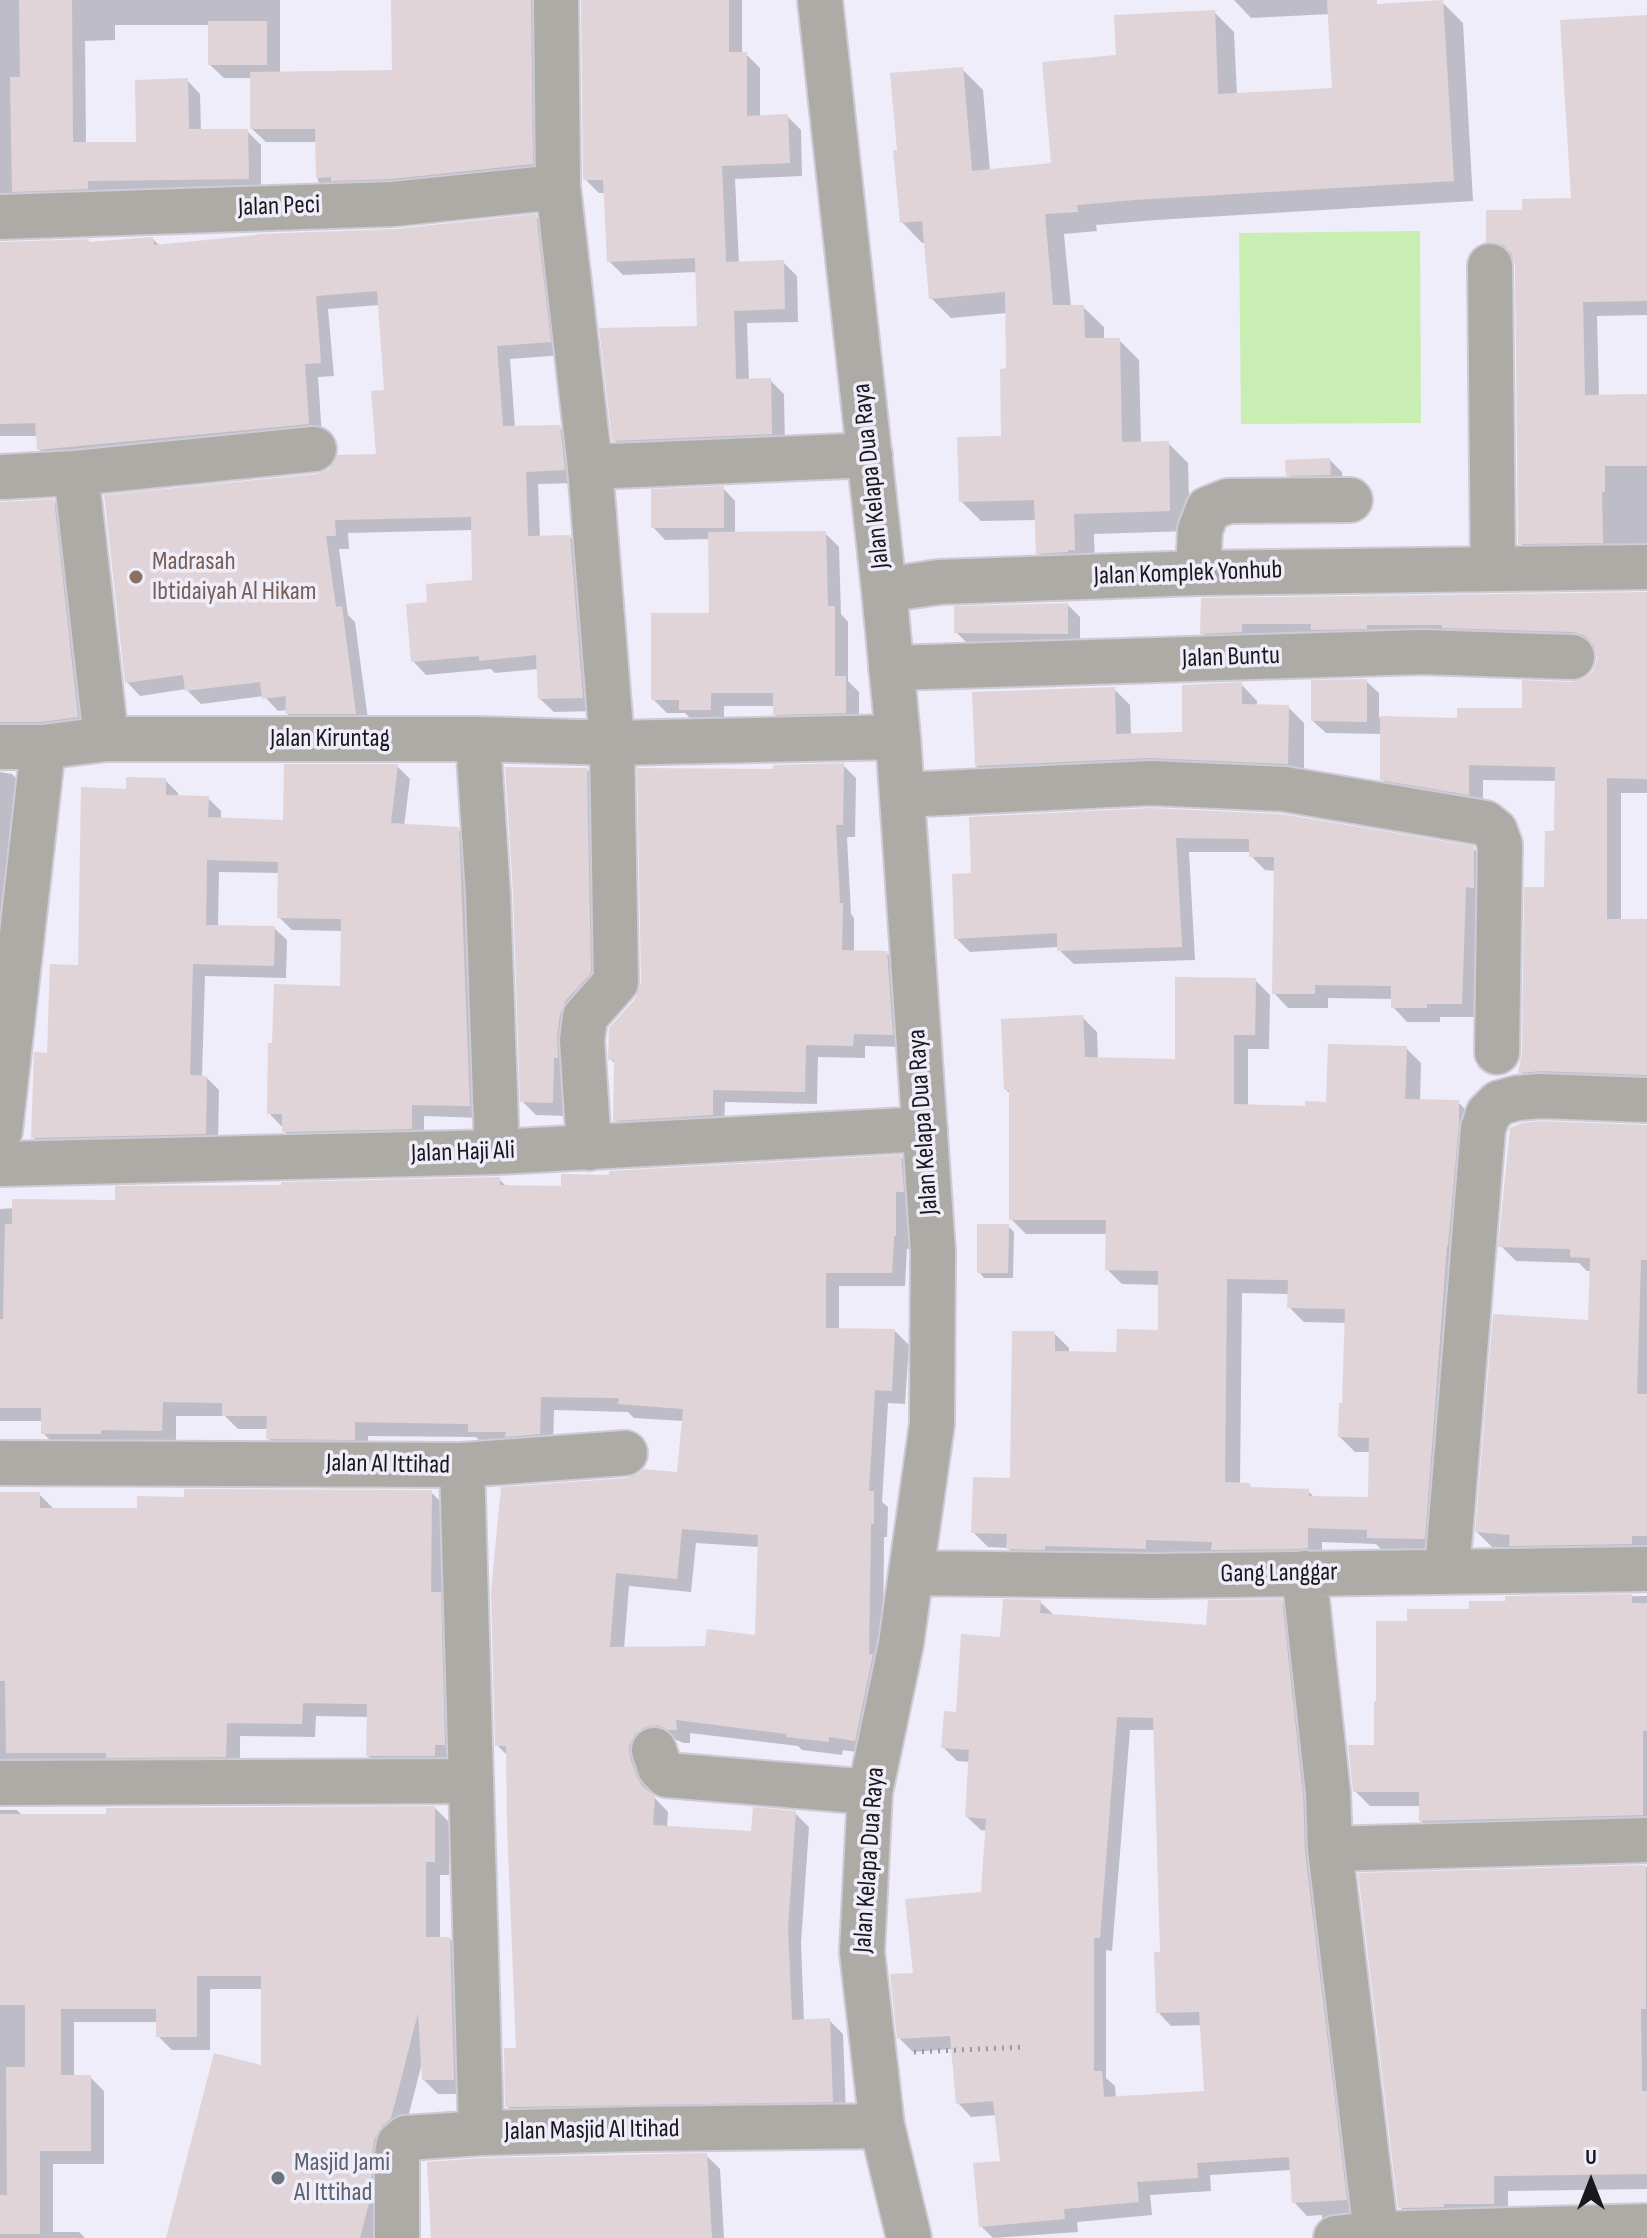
<!DOCTYPE html>
<html>
<head>
<meta charset="utf-8">
<style>
	body { margin:0 }
	#map { position:relative; width:1647px; height:2238px; overflow:hidden; background:#eeedf9; font-family:"Sofia Sans Condensed",sans-serif }
	canvas { display:block }
	.north { position:absolute; left:1551px; top:2142px; width:80px; height:80px; -webkit-text-stroke:6px #eeedf9; paint-order:stroke; rotate:0deg; font-size:22px; font-weight:700; line-height:32px; text-align:center; color:#19191d }
	.north::after { content:''; display:block; margin:auto; width:28px; height:36px; background:#19191d; clip-path:polygon(50% 0,100% 100%,50% 72%,0 100%) }
</style>
</head>
<body>
<div id="map">
<canvas width="1647" height="2238"></canvas>
<div class="north">U</div>
</div>
<script>
const c = document.querySelector('canvas').getContext('2d');
c.lineJoin = 'round';
function paint(path, color) { c.fillStyle = color; c.fill(path, 'evenodd'); }
const toPath = rows => new Path2D(rows.map(r => 'M' + r).join(''));
function stroke(path, color, width, dash) { c.strokeStyle = color; c.lineWidth = width; c.lineCap = dash ? 'butt' : 'round'; c.setLineDash(dash || []); c.stroke(path); }
function write(font, color, halo, rows, align = 'center') {
  c.font = font + ' "Sofia Sans Condensed",sans-serif'; c.lineWidth = 7; c.setLineDash([]); c.textBaseline = 'middle'; c.strokeStyle = halo; c.fillStyle = color; for (const [text, x, y, turn = 0] of rows) {
    c.save(); c.translate(x, y); c.rotate((+turn || 0) * Math.PI / 180); c.textAlign = isNaN(turn) ? turn : align; if (halo) c.strokeText(text, 0, 0); c.fillText(text, 0, 0); c.restore();
  }
}
const green = toPath([
	[1420,231,1421,423,1241,424,1239,233]
]);
const shadow = toPath([
	[0,0,280,0,280,74,394,72,393,0,549,0,546,177,331,194,318,181,317,142,266,142,252,129,252,78,224,78,210,65,210,25,115,25,115,40,85,41,86,144,139,144,187,80,200,94,201,131,247,131,261,145,261,191,0,209],
	[583,0,742,0,742,54,746,54,760,68,760,117,787,116,801,130,802,176,735,179,739,263,783,262,797,276,798,322,747,323,749,381,770,380,784,394,785,447,628,454,614,440,699,328,698,272,623,275,609,261,606,193,599,193,585,179],
	[1234,0,1367,0,1367,6,1442,2,1463,23,1473,201,1156,220,1096,225,1097,231,1064,234,1071,307,1083,307,1104,327,1104,340,1119,340,1139,360,1141,444,1168,443,1188,463,1190,531,1094,534,1095,570,1058,573,1038,553,1037,520,981,521,961,501,1003,438,1009,370,1007,313,951,318,931,298,926,242,922,243,902,222,899,152,962,69,983,90,990,171,1054,165,1119,57,1214,12,1234,32,1237,95,1334,90,1330,14,1251,18],
	[1647,17,1647,315,1597,316,1599,397,1647,396,1647,557,1535,558,1520,543,1515,258,1504,256,1488,241,1524,212,1573,200],
	[535,216,549,230,563,355,510,359,515,428,559,427,573,440,578,483,538,484,540,538,570,537,583,550,596,711,554,712,540,699,539,669,495,673,491,669,426,675,413,661,429,604,474,581,473,530,348,533,349,549,339,549,348,615,355,622,369,727,301,727,287,713,287,710,278,711,264,696,201,704,186,689,140,696,127,682,317,476,378,456,386,392,380,305,328,309,334,376,318,377,322,437,53,463,39,449,38,436,0,436,0,244,88,241,91,244,153,239,160,246,396,231],
	[1330,460,1342,472,1343,487,1300,487,1288,475],
	[723,488,735,501,735,534,825,533,839,547,841,614,848,622,848,681,859,692,859,726,789,728,775,714,775,706,724,706,724,723,695,723,685,713,667,713,653,699,711,615,710,539,665,540,653,527],
	[53,501,67,516,92,731,0,741,0,504],
	[1647,594,1647,793,1621,793,1621,921,1647,921,1647,1089,1535,1087,1520,1072,1556,833,1557,781,1483,780,1483,809,1397,794,1382,779,1382,734,1326,733,1313,721,1366,681,1379,693,1379,718,1459,720,1524,710,1572,684,1584,681,1594,672,1599,657,1597,649,1589,646,1217,648,1202,633,1203,600],
	[1068,605,1080,617,1080,645,969,645,956,632],
	[1241,684,1257,701,1257,706,1288,707,1304,723,1304,780,993,782,976,766,1114,689,1130,705,1131,735,1184,733],
	[843,765,856,778,855,837,847,837,851,914,854,918,854,952,887,953,899,965,905,1047,865,1046,865,1058,818,1057,817,1104,725,1102,724,1127,627,1132,615,1120,616,1064,610,1059,636,1000,775,771],
	[397,766,410,779,404,826,458,829,471,842,482,1118,424,1116,424,1141,297,1144,284,1131,284,1126,281,1126,269,1113,274,1045,342,988,343,931,292,930,279,917,280,873,219,872,218,927,274,928,287,940,286,978,205,976,202,1077,206,1077,219,1090,218,1146,46,1150,33,1137,49,1055,80,967,128,791,165,780,178,793,178,797,208,798,221,811,221,820,285,822],
	[587,770,601,784,604,987,566,1116,536,1115,522,1101],
	[0,772,12,774,26,788,0,1028],
	[971,819,1473,848,1487,863,1476,1017,1440,1017,1440,1022,1407,1022,1393,1007,1393,999,1328,998,1328,1008,1288,1008,1274,993,1276,871,1265,870,1251,856,1251,852,1189,852,1195,960,1074,964,1059,950,1059,947,970,952,956,938,973,875],
	[1255,980,1270,995,1269,1049,1248,1049,1248,1106,1307,1108,1328,1104,1406,1048,1421,1063,1420,1101,1458,1102,1473,1117,1439,1553,1384,1552,1376,1544,1322,1542,1322,1562,1161,1554,1160,1563,1023,1563,1008,1548,988,1547,973,1532,1012,1480,1054,1333,1069,1348,1069,1354,1118,1354,1160,1332,1160,1285,1122,1284,1107,1269,1108,1234,1026,1234,1011,1219,1011,1094,1006,1090,1082,1017,1097,1032,1098,1059,1177,1061],
	[1242,1293,1289,1294,1289,1307,1304,1322,1347,1323,1344,1405,1340,1437,1355,1452,1371,1452,1369,1499,1315,1498,1308,1491,1253,1489,1249,1485,1240,1485],
	[1647,1127,1647,1559,1526,1560,1515,1548,1492,1547,1477,1532,1590,1323,1592,1271,1587,1271,1579,1263,1516,1261,1501,1246],
	[901,1157,915,1171,910,1205,909,1249,907,1249,905,1286,839,1286,839,1330,895,1331,909,1345,905,1404,888,1403,882,1502,888,1507,887,1537,884,1537,883,1666,869,1754,843,1750,842,1755,802,1750,798,1746,690,1733,690,1743,684,1743,674,1739,660,1740,644,1774,652,1795,668,1812,667,1828,753,1833,795,1813,809,1827,801,1943,804,2021,829,2020,843,2034,846,2115,521,2121,507,2106,519,2050,508,1756,497,1745,679,1474,684,1421,634,1418,628,1412,554,1410,553,1448,484,1445,476,1437,368,1436,368,1453,282,1452,268,1438,269,1429,238,1429,225,1416,176,1416,176,1444,57,1447,43,1433,43,1421,0,1421,0,1209,117,1202,283,1187,499,1179,508,1188,563,1188,611,1177],
	[696,1543,759,1547,757,1638,707,1648,624,1649,629,1586,691,1592],
	[1008,1226,1014,1232,1013,1278,984,1278,979,1272],
	[431,1492,445,1506,454,1608,449,1769,382,1770,368,1756,369,1717,316,1716,315,1737,240,1736,240,1770,0,1776,0,1494,39,1494,53,1508,139,1510],
	[1647,1596,1647,1830,1436,1836,1421,1821,1421,1806,1370,1806,1355,1791,1376,1747,1409,1623,1507,1603,1507,1598],
	[1281,1601,1295,1615,1361,2225,1336,2231,1322,2218,1322,2215,1307,2216,1294,2202,1291,2170,1210,2175,1211,2191,1150,2195,1152,2215,1077,2222,1078,2232,993,2238,981,2226,1002,2162,997,2115,971,2117,958,2103,953,2049,913,2052,899,2038,915,1975,983,1894,988,1831,981,1830,967,1817,971,1762,957,1761,943,1747,957,1714,1002,1639,1040,1602,1055,1616,1208,1627],
	[1130,1730,1155,1730,1162,1954,1158,2012,1171,2026,1202,2025,1206,2093,1116,2099,1115,2086,1106,2078,1106,1950,1112,1951],
	[435,1808,449,1822,449,1875,440,1875,440,1939,450,1939,464,1953,468,2094,438,2094,424,2080,422,2063,377,2238,168,2238,263,2068,263,1989,210,1989,210,2050,172,2050,158,2036,158,2022,74,2022,74,2077,90,2077,104,2091,104,2164,53,2164,53,2232,79,2232,85,2238,0,2238,0,1810,17,1810,23,1816],
	[1647,1867,1647,2201,1647,2189,1508,2191,1508,2220,1415,2223,1400,2207,1360,1875],
	[706,2155,720,2169,724,2238,433,2238]
]);
const building = toPath([
	[19,0,72,0,73,142,136,142,135,80,188,78,189,129,248,129,249,179,88,181,88,189,12,192,10,77,20,77],
	[391,0,531,0,533,164,391,179,331,181,331,177,316,178,315,129,250,129,250,72,392,70],
	[581,0,729,0,729,52,747,52,747,116,788,114,790,163,722,166,726,262,784,260,785,309,734,311,736,379,771,378,772,434,612,441,599,328,697,326,695,258,607,262,603,180,583,180],
	[1327,0,1377,0,1377,4,1443,0,1454,181,1134,200,1077,205,1078,212,1045,214,1053,305,1084,305,1085,338,1120,338,1122,442,1169,441,1170,511,1074,514,1075,550,1068,550,1068,552,1036,554,1034,500,959,502,957,437,1001,436,1000,369,1006,368,1005,292,929,299,922,221,900,223,893,150,897,150,890,73,963,67,972,171,1051,163,1042,62,1116,55,1114,15,1215,10,1218,94,1332,88],
	[1647,15,1647,301,1583,302,1585,395,1647,394,1647,466,1605,466,1605,492,1602,492,1603,543,1518,544,1515,266,1512,254,1503,245,1486,242,1486,210,1522,210,1522,199,1571,198,1560,20],
	[208,21,267,21,267,65,208,65],
	[536,214,551,342,497,346,503,426,560,425,565,470,526,472,528,536,570,535,583,698,538,699,536,655,479,661,479,656,411,662,406,604,427,602,426,584,472,580,471,517,335,520,336,536,326,536,336,607,342,606,356,714,285,714,286,696,262,699,260,682,185,691,183,675,125,683,104,495,316,474,329,469,338,455,376,454,371,391,384,390,377,291,316,296,321,363,305,364,309,424,37,450,35,423,0,424,0,242,89,239,89,242,153,237,154,245,257,235,257,234,395,229],
	[1330,458,1331,475,1286,476,1285,460],
	[724,486,724,528,651,528,651,489],
	[54,499,78,717,41,722,0,722,0,502],
	[826,531,828,606,835,606,835,676,846,676,846,713,773,715,773,693,711,693,711,710,679,710,679,700,651,700,651,613,709,613,708,532],
	[1647,592,1647,779,1607,778,1607,919,1647,919,1647,1075,1542,1071,1518,1073,1522,1052,1524,887,1544,887,1545,831,1554,831,1555,767,1469,765,1469,795,1380,780,1380,716,1457,718,1457,708,1522,708,1522,680,1571,682,1583,679,1593,671,1597,659,1594,645,1584,635,1573,632,1442,628,1442,625,1367,625,1367,629,1311,630,1311,624,1242,624,1242,632,1200,634,1201,598],
	[1068,603,1068,634,954,633,954,606],
	[1367,679,1367,722,1311,721,1311,680],
	[1242,682,1242,704,1289,705,1288,764,1150,758,975,766,972,692,1115,687,1116,734,1182,732,1182,685],
	[844,763,843,825,836,825,840,903,843,903,842,950,887,951,893,1035,854,1034,853,1046,806,1045,805,1092,713,1090,713,1115,613,1121,614,1060,608,1060,609,1028,635,999,641,982,637,768,773,769,773,765],
	[284,764,398,764,391,823,459,827,470,1106,412,1105,412,1129,282,1132,282,1114,267,1114,268,1043,272,1043,274,984,340,986,341,919,277,918,278,862,207,860,206,925,275,926,274,966,193,964,190,1075,207,1076,206,1134,31,1138,34,1052,47,1053,50,964,78,965,81,787,126,789,126,777,166,778,166,795,209,796,208,817,283,820],
	[505,767,587,768,591,973,566,1000,560,1014,557,1037,558,1058,554,1058,553,1103,520,1102,513,893],
	[1151,808,1281,814,1474,846,1474,888,1466,887,1462,1004,1427,1004,1427,1008,1391,1008,1391,986,1315,985,1315,994,1272,994,1274,857,1249,857,1249,839,1176,838,1182,947,1057,951,1057,933,954,939,952,874,971,873,969,817],
	[1175,977,1256,978,1255,1035,1234,1035,1234,1104,1305,1106,1305,1101,1326,1102,1328,1044,1407,1046,1405,1099,1459,1100,1459,1123,1448,1245,1447,1245,1425,1539,1367,1538,1367,1530,1308,1528,1308,1548,1297,1549,1211,1550,1212,1542,1146,1540,1146,1549,1045,1546,1045,1550,1006,1549,1007,1534,971,1533,973,1477,1010,1478,1012,1331,1055,1331,1055,1351,1116,1352,1117,1329,1158,1330,1158,1271,1105,1270,1106,1220,1009,1220,1009,1090,1004,1090,1001,1019,1083,1015,1085,1057,1175,1059],
	[1227,1279,1288,1280,1287,1308,1345,1309,1342,1403,1339,1403,1338,1437,1369,1438,1368,1497,1309,1496,1309,1489,1250,1487,1250,1483,1225,1482],
	[1542,1121,1647,1125,1647,1260,1641,1260,1637,1394,1647,1394,1647,1536,1632,1536,1632,1544,1509,1546,1510,1535,1475,1532,1493,1314,1588,1320,1590,1258,1570,1257,1570,1249,1498,1247,1510,1128,1521,1123],
	[901,1155,904,1192,896,1192,896,1236,894,1236,892,1273,826,1273,826,1328,895,1329,892,1391,875,1390,869,1491,874,1491,874,1524,871,1524,869,1654,873,1654,855,1741,829,1737,829,1742,786,1737,786,1734,676,1720,677,1730,668,1730,658,1725,645,1727,635,1734,629,1746,630,1758,637,1777,642,1786,655,1796,653,1825,751,1831,753,1807,796,1811,788,1928,792,2020,830,2018,833,2102,505,2107,504,2048,516,2048,507,1824,506,1746,495,1746,491,1592,501,1487,627,1478,638,1474,644,1469,677,1472,683,1409,618,1404,619,1398,541,1397,540,1434,505,1437,506,1432,468,1432,468,1424,355,1422,355,1440,266,1439,267,1416,222,1416,222,1403,163,1402,162,1431,101,1430,101,1434,41,1434,41,1408,0,1408,0,1319,3,1319,5,1224,12,1224,12,1199,115,1200,115,1186,281,1185,281,1182,500,1177,500,1185,561,1186,561,1174,609,1175,609,1171],
	[682,1529,758,1535,755,1635,707,1629,705,1646,610,1647,616,1573,677,1579],
	[977,1224,1009,1224,1008,1273,977,1273],
	[184,1489,432,1490,431,1592,441,1592,445,1745,435,1745,435,1756,366,1756,367,1704,303,1703,302,1724,227,1723,226,1757,106,1758,106,1753,6,1753,5,1681,0,1681,0,1492,40,1492,40,1508,137,1508,137,1496,184,1497],
	[1632,1594,1632,1603,1647,1603,1647,1731,1643,1731,1643,1815,1419,1821,1419,1792,1353,1792,1348,1745,1374,1745,1374,1701,1376,1701,1376,1621,1407,1621,1407,1609,1469,1609,1469,1601,1505,1601,1505,1596],
	[1003,1599,1041,1600,1040,1613,1206,1625,1208,1600,1282,1599,1303,1795,1305,1852,1347,2200,1292,2203,1289,2157,1197,2163,1198,2178,1137,2182,1139,2202,1064,2209,1065,2219,979,2227,973,2163,1000,2161,993,2101,956,2104,950,2036,897,2039,890,1974,913,1973,905,1899,981,1892,986,1819,965,1817,969,1750,941,1748,944,1711,956,1712,961,1634,1000,1637],
	[1117,1717,1153,1718,1160,1952,1154,1952,1156,2013,1199,2012,1204,2091,1104,2097,1102,2071,1094,2071,1094,1938,1100,1938],
	[435,1806,435,1862,426,1862,426,1937,450,1937,454,2080,422,2080,418,2013,391,2118,382,2126,374,2140,372,2155,372,2191,360,2238,166,2238,214,2053,261,2065,261,1976,197,1976,197,2037,156,2037,156,2009,61,2009,61,2075,91,2075,91,2151,40,2151,40,2234,0,2234,0,2195,7,2195,6,2067,25,2067,25,2005,0,2005,0,1814,106,1814,106,1808],
	[1646,1865,1646,2009,1641,2009,1642,2091,1647,2091,1647,2174,1494,2176,1494,2204,1444,2204,1444,2207,1398,2208,1358,1873],
	[707,2153,712,2238,431,2238,427,2162,482,2158]
]);
const path = toPath([
	[914,2052,1025,2047]
]);
const minor = toPath([
	[556,0,558,187,590,467,612,743,616,982,585,1017,582,1040,589,1148],
	[820,0,884,590,898,737,933,1252,932,1424,901,1644,870,1792,862,1952,882,2126,909,2238],
	[0,217,393,204,558,187],
	[1490,266,1493,568],
	[590,467,870,455],
	[76,473,314,449],
	[0,477,76,473,106,739],
	[1198,573,1200,530,1208,509,1228,501,1350,500],
	[884,590,939,582,1198,573,1647,567],
	[891,668,1422,652,1572,657],
	[478,739,488,895,497,1152],
	[0,747,43,747],
	[902,795,1151,783,1284,789,1485,823,1495,831,1500,845,1497,1052],
	[0,1131,43,747,106,739,478,739,612,743,898,737],
	[0,1164,497,1152,925,1129],
	[0,1463,462,1465,481,2133],
	[462,1465,625,1453],
	[1447,1572,1483,1129,1488,1114,1499,1103,1517,1098,1541,1096,1647,1100],
	[911,1573,1153,1576,1647,1569],
	[1304,1573,1328,1793,1330,1849],
	[654,1750,660,1768,667,1775,870,1792],
	[0,1783,470,1781],
	[1376,2234,1330,1849,1647,1840],
	[397,2238,397,2155,399,2144,406,2138,481,2133,635,2129,882,2126],
	[1336,2238,1376,2234,1647,2226]
]);
const markers = [
	[136,577,8,"#8d6e63"],
	[278,2178,8,"#6b7280"]
];
const streetNames = [
	["Jalan Peci",279,207,-2],
	["Jalan Kelapa Dua Raya",872,476,-96],
	["Jalan Komplek Yonhub",1188,574,-2],
	["Jalan Buntu",1231,658,-2],
	["Jalan Kiruntag",330,739],
	["Jalan Kelapa Dua Raya",924,1122,-94],
	["Jalan Haji Ali",463,1153,-2],
	["Jalan Al Ittihad",388,1465,1],
	["Gang Langgar",1279,1574,-1],
	["Jalan Kelapa Dua Raya",870,1860,-86],
	["Jalan Masjid Al Itihad",592,2131,-1]
];
const educationNames = [
	["Madrasah",152,562],
	["Ibtidaiyah Al Hikam",152,592]
];
const worshipNames = [
	["Masjid Jami",294,2163],
	["Al Ittihad",294,2193]
];
paint(green, '#c8eeb3');
paint(shadow, '#0003');
paint(building, '#e0d4d9');
stroke(minor, '#cccbd6', 48);
stroke(path, '#9a99a2', 5, [2, 6]);
stroke(minor, '#aeaba7', 44);
for (const [x, y, r, color] of markers) { const dot = new Path2D(); dot.arc(x, y, r, 0, 2 * Math.PI); c.fillStyle = color; c.fill(dot); stroke(dot, '#eeedf9', 3); }
write('26px', '#19191d', '#eeedf9', streetNames);
write('26px', '#785e54', '#eeedf9', educationNames, 'left');
write('26px', '#5b616d', '#eeedf9', worshipNames, 'left');
</script>
</body>
</html>
